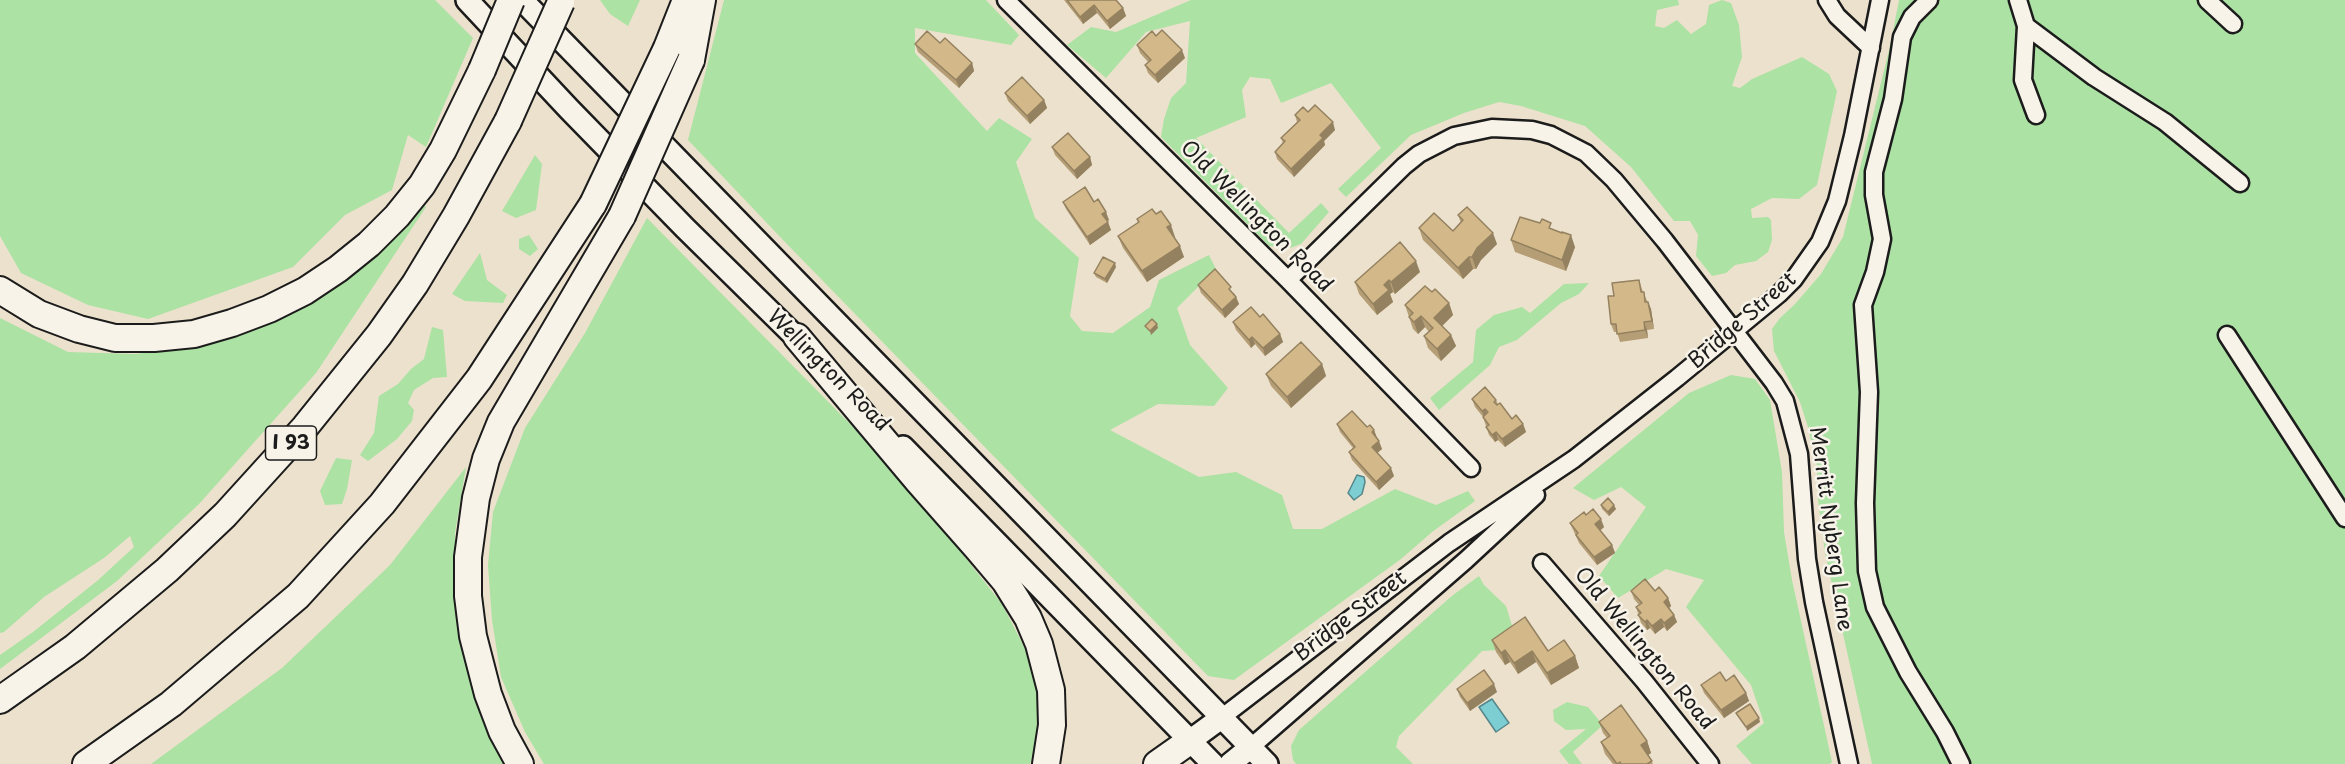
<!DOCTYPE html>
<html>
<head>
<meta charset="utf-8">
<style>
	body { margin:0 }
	canvas { display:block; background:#ece1cc }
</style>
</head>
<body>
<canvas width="2345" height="764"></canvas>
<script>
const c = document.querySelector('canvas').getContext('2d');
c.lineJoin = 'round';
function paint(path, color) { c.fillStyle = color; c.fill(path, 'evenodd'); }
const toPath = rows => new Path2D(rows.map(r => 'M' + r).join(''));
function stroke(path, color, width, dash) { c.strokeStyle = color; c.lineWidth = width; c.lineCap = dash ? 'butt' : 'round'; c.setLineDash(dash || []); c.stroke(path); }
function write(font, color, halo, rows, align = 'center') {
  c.font = font + ' "Playpen Sans",sans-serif'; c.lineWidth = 5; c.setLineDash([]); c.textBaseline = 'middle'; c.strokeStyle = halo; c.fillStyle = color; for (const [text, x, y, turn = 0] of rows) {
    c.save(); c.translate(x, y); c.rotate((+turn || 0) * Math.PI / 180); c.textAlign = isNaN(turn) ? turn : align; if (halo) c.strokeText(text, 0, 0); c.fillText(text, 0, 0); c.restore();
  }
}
const green = toPath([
	[0,0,435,0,473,38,426,147,408,135,392,190,345,215,293,267,148,319,88,305,21,273,0,236],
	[600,0,640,0,628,26,610,14],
	[724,0,986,0,1019,35,1011,45,915,28,915,53,987,131,999,118,1032,139,1016,162,1035,218,1079,258,1070,316,1082,331,1113,333,1150,307,1159,280,1209,255,1216,269,1177,308,1190,345,1228,388,1214,406,1158,404,1110,430,1199,477,1236,472,1282,495,1293,529,1322,529,1395,489,1436,505,1468,491,1475,501,1432,532,1401,559,1234,680,1208,676,784,241,688,140],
	[1191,0,1678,0,1679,5,1657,10,1655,26,1664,28,1677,20,1691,34,1706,24,1709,5,1722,0,1731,3,1739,25,1742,57,1732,86,1740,88,1752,79,1802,57,1829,74,1837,91,1817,185,1799,199,1772,198,1751,209,1752,218,1768,217,1771,220,1772,240,1768,252,1756,261,1735,265,1726,273,1712,276,1696,256,1698,235,1690,221,1674,221,1631,167,1585,126,1521,106,1499,102,1464,113,1411,135,1346,197,1338,189,1381,148,1331,83,1281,103,1270,79,1250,77,1242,90,1246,117,1196,138,1289,233,1321,203,1329,212,1301,244,1290,248,1269,246,1161,137,1164,119,1171,98,1186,83,1190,21,1146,32,1106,78,1067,45,1091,27,1116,32],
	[1899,0,2345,0,2345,764,1872,764,1825,553,1818,500,1817,466,1808,427,1800,402,1774,351,1772,329,1780,318,1795,304,1821,274,1843,237,1890,46],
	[535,155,542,164,536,210,516,218,502,211],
	[419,202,426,207,316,373,199,504,117,581,0,669,0,655,33,632,97,581,134,547,130,536,104,558,44,597,4,632,0,633,0,318,68,352,136,354,169,349,265,320],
	[647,218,861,435,949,537,1002,604,1032,662,1041,707,1037,746,1030,764,544,764,525,732,501,677,492,620,488,565,493,512,525,428,585,333],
	[529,235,538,249,530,256,519,249,519,239],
	[480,253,487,280,507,295,503,303,465,301,452,294],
	[1589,283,1579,294,1561,303,1517,340,1499,347,1490,365,1439,410,1430,398,1473,362,1476,330,1494,315,1522,307,1530,313,1564,284],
	[432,327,443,330,447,377,433,378,414,390,408,403,414,410,412,421,397,439,368,461,360,455,374,433,379,396,398,384,411,369,424,359],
	[1731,375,1755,379,1770,400,1782,472,1784,532,1792,580,1832,762,1830,764,1752,764,1736,746,1764,723,1751,685,1686,607,1704,580,1666,569,1618,598,1599,576,1646,507,1621,487,1594,500,1573,488,1689,393],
	[336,458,352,460,347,489,342,504,325,505,320,491],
	[466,467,455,533,455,608,476,704,504,764,151,764,282,668,390,565],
	[1479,576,1484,585,1506,606,1514,632,1497,650,1482,651,1399,736,1396,747,1413,764,1296,764,1293,760,1291,746,1299,730,1453,595],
	[1567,702,1588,707,1603,725,1573,752,1582,764,1569,764,1559,751,1586,729,1566,730,1554,721,1553,710]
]);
const water = toPath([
	[1357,475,1364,477,1365,482,1362,494,1354,500,1348,493,1357,475],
	[1492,699,1509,723,1496,732,1479,707,1492,699]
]);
const minor = toPath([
	[1006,0,1288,280,1471,468],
	[1827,0,1837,16,1871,48],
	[1929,0,1912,17,1902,37,1893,99,1874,172,1874,195,1882,239,1875,272,1863,305,1869,392,1865,503,1867,571,1875,607,1908,672,1945,732,1961,764],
	[2018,0,2026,26],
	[2207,0,2233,24],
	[2036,115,2023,80,2026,26,2094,77,2165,122,2240,183],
	[1288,280,1404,166,1419,154,1454,136,1492,128,1532,130,1551,135,1586,153,1614,180,1665,241,1774,383,1785,401,1799,454,1807,559,1814,602,1849,764],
	[2227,335,2345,518],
	[1542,563,1644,681,1710,764],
	[1221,718,1449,543,1574,459,1677,378,1779,294,1794,279,1820,242,1837,201,1853,136,1880,0],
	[1251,747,1466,560,1536,495]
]);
const major = toPath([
	[467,0,569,109,685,228,808,349],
	[522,0,1267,764],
	[903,447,1213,764],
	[1191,740,1221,718],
	[1230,764,1251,747]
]);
const highway = toPath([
	[667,48,686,0],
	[691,60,702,0],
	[0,290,39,314,79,329,115,338,154,338,194,334,232,323,269,309,305,291,338,269,369,244,397,216,422,185,443,150,482,70],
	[797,337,918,481,977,548,1005,581,1028,618,1039,644,1051,690,1052,725,1046,764],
	[0,700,75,647,167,570,225,515,305,427,379,335,415,284,456,216,508,121],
	[86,764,171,704,298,596,382,504,479,379,593,204],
	[520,764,502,731,488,694,473,636,468,596,468,557,476,498,486,459,501,422,622,216],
	[1157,764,1191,740]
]);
const highwayBridge = toPath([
	[482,70,511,0],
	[508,121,561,2],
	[593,204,667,48],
	[622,216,691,60]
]);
const wall = toPath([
	[1064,0,1116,0,1123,8,1126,16,1110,29,1097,13,1083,24],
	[1156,36,1185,58,1158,83,1148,73,1145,65,1148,62,1140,53,1137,45],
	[940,43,972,63,974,71,959,88,918,52,915,44],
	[1005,93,1044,100,1047,108,1030,124,1008,101],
	[1308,112,1335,130,1324,141,1325,145,1294,177,1277,159,1275,152,1283,143,1281,138,1297,122,1295,115],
	[1052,147,1090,157,1092,165,1077,179,1055,155],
	[1063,202,1094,202,1109,220,1107,221,1111,230,1090,245,1066,209],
	[1458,215,1497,244,1481,260,1476,269,1473,269,1463,279,1423,240,1419,228,1453,231,1461,223],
	[1137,219,1175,237,1174,237,1184,257,1147,282,1123,248,1118,236,1138,222],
	[1554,230,1575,247,1566,271,1515,252,1511,240],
	[1116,267,1107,283,1096,277,1094,273],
	[1420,272,1395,294,1393,292,1390,294,1393,302,1377,315,1359,294,1355,282],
	[1639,280,1643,292,1651,309,1654,329,1647,330,1648,338,1620,342,1617,332,1614,332,1611,324,1614,296],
	[1198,285,1234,293,1236,297,1239,304,1225,318,1201,293],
	[1432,292,1449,303,1453,315,1442,326,1451,335,1456,346,1441,361,1428,348,1424,336,1429,332,1425,327,1418,334,1413,329,1405,305],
	[1260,317,1280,334,1283,342,1265,356,1255,344,1251,348,1236,330,1233,322],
	[1322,364,1326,376,1291,408,1271,386,1266,374],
	[1472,399,1496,400,1498,404,1512,419,1523,424,1526,432,1505,447,1498,440,1495,442,1489,435,1483,417,1475,407],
	[1337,424,1367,427,1374,430,1377,438,1382,449,1377,453,1394,476,1379,490,1352,460,1349,452,1353,448,1340,432],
	[1601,505,1616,509,1609,516,1602,509],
	[1586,515,1604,527,1600,531,1612,545,1615,553,1597,565,1579,543,1570,523],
	[1631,591,1655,591,1668,598,1671,606,1669,608,1674,615,1677,622,1667,631,1664,627,1655,634,1650,628,1647,630,1641,623,1636,607,1639,605,1634,599],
	[1492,640,1575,656,1579,668,1551,685,1536,662,1518,674,1510,662,1505,665,1496,652],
	[1726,681,1746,693,1749,701,1724,718,1704,693,1701,685],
	[1457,689,1497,692,1470,711,1460,697],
	[1599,722,1647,741,1651,753,1648,755,1653,764,1613,764,1605,754,1601,742,1607,738,1603,733]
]);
const shadedWall = toPath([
	[1094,5,1097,13,1083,24,1080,17],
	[1123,8,1126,16,1110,29,1107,21],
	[1182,50,1185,58,1158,83,1155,75],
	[972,63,974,71,959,88,956,80],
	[1044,100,1047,108,1030,124,1027,116],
	[1333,122,1335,130,1324,141,1325,145,1294,177,1291,169,1320,135],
	[1090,157,1092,165,1077,179,1074,171],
	[1106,212,1109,220,1105,222,1102,214],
	[1108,222,1111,230,1090,245,1087,237],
	[1171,225,1175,237,1171,239,1167,227],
	[1493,233,1497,244,1481,260,1476,269,1472,257,1477,248],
	[1571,235,1575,247,1566,271,1562,260],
	[1180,246,1184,257,1147,282,1142,271],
	[1469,257,1473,269,1463,279,1458,268],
	[1416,261,1420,272,1395,294,1391,282],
	[1115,263,1116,267,1107,283,1105,279],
	[1389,280,1393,292,1390,294,1393,302,1377,315,1373,304,1384,285],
	[1236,297,1239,304,1225,318,1222,310],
	[1648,302,1651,309,1654,329,1652,321],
	[1449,303,1453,315,1439,329,1434,318],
	[1421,316,1425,327,1418,334,1414,322],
	[1644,322,1647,330,1648,338,1645,330],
	[1157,324,1158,328,1151,335,1150,331],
	[1280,334,1283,342,1265,356,1263,348],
	[1451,335,1456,346,1441,361,1437,349],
	[1252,337,1255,344,1251,348,1249,340],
	[1322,364,1326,376,1291,408,1287,397],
	[1485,409,1488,417,1485,419,1482,411],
	[1523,424,1526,432,1505,447,1502,439],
	[1374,430,1377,438,1374,440,1372,432],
	[1496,432,1498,440,1495,442,1492,435],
	[1379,441,1382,449,1375,455,1372,447],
	[1391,468,1394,476,1379,490,1376,482],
	[1614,505,1616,509,1609,516,1608,512],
	[1601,519,1604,527,1598,532,1595,524],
	[1612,545,1615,553,1597,565,1594,557],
	[1668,598,1671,606,1667,610,1664,602],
	[1674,615,1677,622,1667,631,1664,623],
	[1661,619,1664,627,1655,634,1652,626],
	[1647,620,1650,628,1647,630,1645,622],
	[1505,650,1510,662,1505,665,1501,653],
	[1532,651,1536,662,1518,674,1514,663],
	[1575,656,1579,668,1551,685,1547,673],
	[1494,684,1497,692,1470,711,1467,703],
	[1746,693,1749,701,1724,718,1721,710],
	[1759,718,1760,722,1747,731,1746,727],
	[1647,741,1651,753,1645,757,1641,745]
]);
const building = toPath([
	[1067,0,1116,0,1123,8,1107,21,1094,5,1080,17,1067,0],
	[1162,30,1182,50,1155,75,1145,65,1151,60,1137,45,1152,31,1156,36,1162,30],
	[927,31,940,43,945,38,972,63,956,80,915,44,927,31],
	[1022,77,1044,100,1027,116,1005,93,1022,77],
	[1315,105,1333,122,1320,135,1323,138,1291,169,1275,152,1285,141,1281,138,1300,120,1295,115,1303,107,1308,112,1315,105],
	[1068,133,1090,157,1074,171,1052,147,1068,133],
	[1085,187,1094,202,1098,199,1106,212,1102,214,1108,222,1087,237,1063,202,1085,187],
	[1467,207,1493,233,1477,248,1472,257,1469,257,1458,268,1419,228,1434,213,1453,231,1463,220,1458,215,1467,207],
	[1152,209,1156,214,1161,211,1171,225,1167,227,1180,246,1142,271,1118,236,1139,222,1137,219,1152,209],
	[1520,217,1540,223,1542,219,1551,223,1549,228,1562,233,1562,232,1571,235,1562,260,1511,240,1520,217],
	[1400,242,1416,261,1391,282,1389,280,1384,285,1389,290,1373,304,1355,282,1400,242],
	[1103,257,1115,263,1105,279,1094,273,1103,257],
	[1215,269,1231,287,1229,289,1236,297,1222,310,1198,285,1215,269],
	[1639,280,1641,292,1644,292,1645,302,1648,302,1652,321,1644,322,1645,330,1617,334,1616,324,1611,324,1608,296,1614,296,1612,283,1639,280],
	[1425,286,1432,292,1435,289,1449,303,1434,318,1451,335,1437,349,1424,336,1433,328,1421,316,1414,322,1409,317,1413,313,1405,305,1425,286],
	[1251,307,1260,317,1263,314,1280,334,1263,348,1252,337,1249,340,1233,322,1251,307],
	[1152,319,1157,324,1150,331,1145,326,1152,319],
	[1301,342,1322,364,1287,397,1266,374,1301,342],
	[1485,387,1496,400,1494,402,1497,405,1500,403,1512,419,1516,415,1523,424,1502,439,1496,432,1492,435,1486,427,1489,425,1483,417,1488,412,1485,409,1482,411,1472,399,1485,387],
	[1352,411,1367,427,1370,425,1374,430,1372,432,1379,441,1372,447,1391,468,1376,482,1349,452,1355,447,1337,424,1352,411],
	[1608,498,1614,505,1608,512,1601,505,1608,498],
	[1593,509,1601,519,1595,524,1612,545,1594,557,1576,535,1578,533,1570,523,1584,512,1586,515,1593,509],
	[1645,579,1655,591,1659,587,1668,598,1664,602,1674,615,1664,623,1661,619,1652,626,1647,620,1645,622,1638,615,1641,613,1636,607,1642,603,1631,591,1645,579],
	[1525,617,1548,651,1564,640,1575,656,1547,673,1532,651,1514,663,1505,650,1501,653,1492,640,1525,617],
	[1484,670,1494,684,1467,703,1457,689,1484,670],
	[1720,672,1726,681,1734,675,1746,693,1721,710,1701,685,1720,672],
	[1750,704,1759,718,1746,727,1736,713,1750,704],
	[1621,705,1647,741,1641,745,1652,761,1647,764,1621,764,1620,762,1617,764,1601,742,1610,736,1599,722,1621,705]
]);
const shields = [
	[291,443,51]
];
const shieldNames = [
	["I 93",291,443]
];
const streetNames = [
	["Old Wellington Road",1256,217,45],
	["Bridge Street",1743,321,-41],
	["Wellington Road",828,371,45],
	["Merritt Nyberg Lane",1830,529,82],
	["Bridge Street",1351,617,-37],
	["Old Wellington Road",1644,649,50]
];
paint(green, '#ace2a4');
paint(water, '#7dced3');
stroke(water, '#56878a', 1.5);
stroke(minor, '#1c1c1c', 21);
stroke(major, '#1c1c1c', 26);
stroke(highway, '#1c1c1c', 30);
stroke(minor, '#f7f3e8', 16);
stroke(major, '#f7f3e8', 21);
stroke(highway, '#f7f3e8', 26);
stroke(highwayBridge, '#1c1c1c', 30, []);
stroke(highwayBridge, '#f7f3e8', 26);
paint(wall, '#b59e76');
paint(shadedWall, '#948160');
paint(building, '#d3b889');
stroke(building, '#948160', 1.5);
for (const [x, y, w] of shields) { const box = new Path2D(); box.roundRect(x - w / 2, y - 17, w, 34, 4.5); c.fillStyle = '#f7f3e8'; c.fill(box); stroke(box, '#1c1c1c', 1.5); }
write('bold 20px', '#1c1c1c', null, shieldNames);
write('21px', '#1c1c1c', '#f7f3e8', streetNames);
</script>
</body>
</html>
